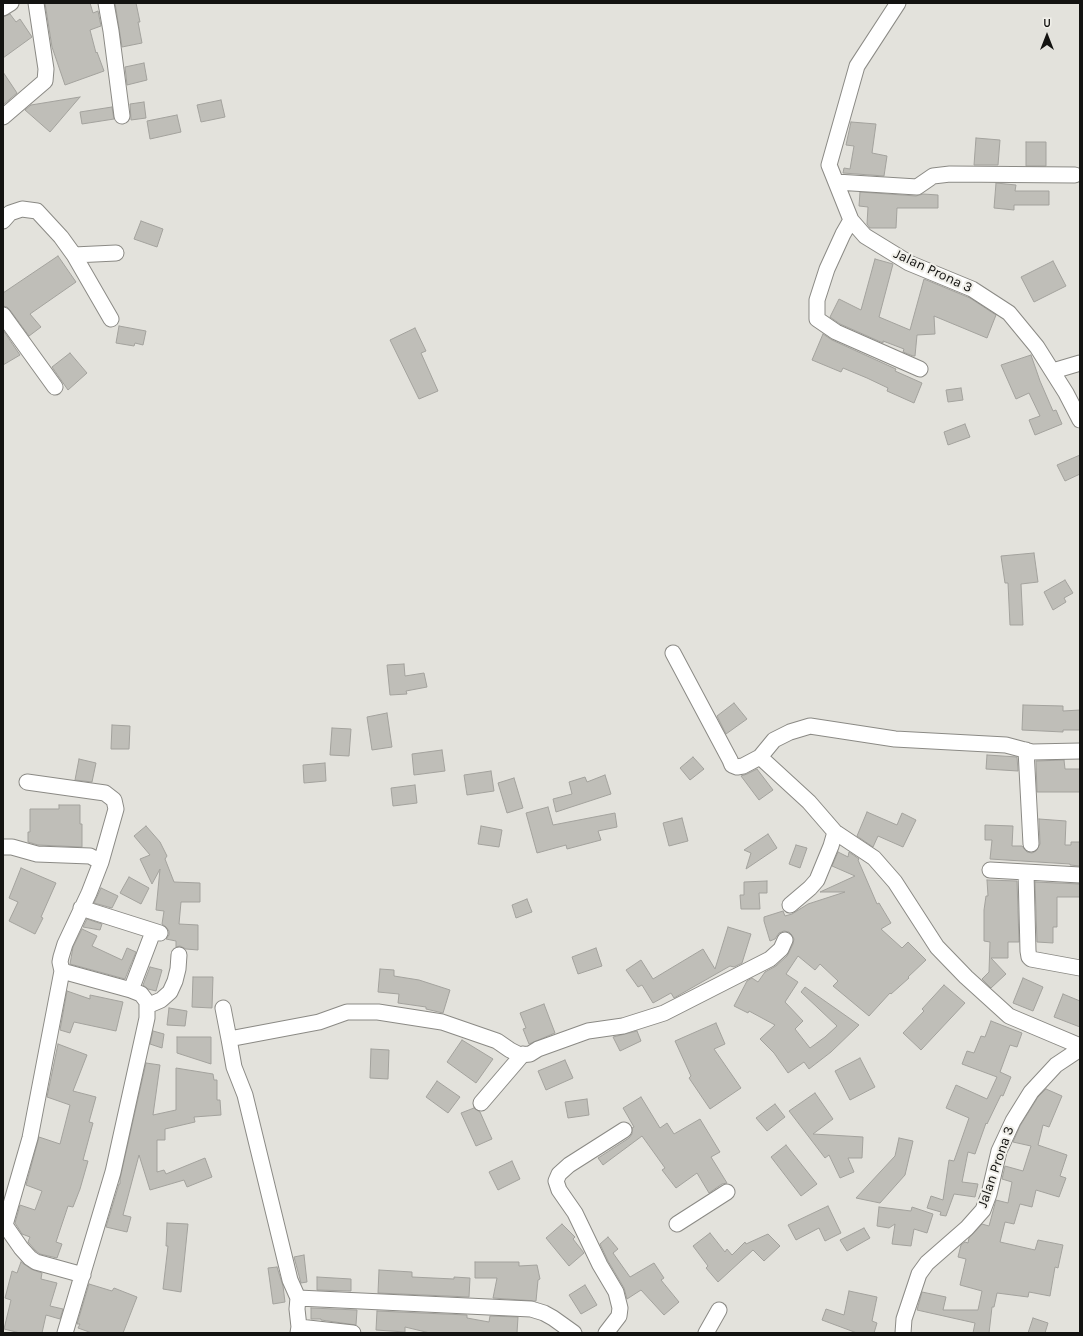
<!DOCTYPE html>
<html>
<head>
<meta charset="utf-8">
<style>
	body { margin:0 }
	#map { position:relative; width:1083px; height:1336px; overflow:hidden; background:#e3e2dc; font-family:Karla,sans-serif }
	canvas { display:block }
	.frame { position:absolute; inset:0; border:4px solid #131311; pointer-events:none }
	.north { position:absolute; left:1027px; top:16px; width:40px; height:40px; -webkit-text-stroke:3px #f0efe9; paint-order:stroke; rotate:0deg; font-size:11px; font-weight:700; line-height:16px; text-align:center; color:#131311 }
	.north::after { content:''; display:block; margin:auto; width:14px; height:18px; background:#131311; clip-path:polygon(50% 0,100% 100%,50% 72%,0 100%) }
</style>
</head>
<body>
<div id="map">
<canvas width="1083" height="1336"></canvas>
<div class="frame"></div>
<div class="north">U</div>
</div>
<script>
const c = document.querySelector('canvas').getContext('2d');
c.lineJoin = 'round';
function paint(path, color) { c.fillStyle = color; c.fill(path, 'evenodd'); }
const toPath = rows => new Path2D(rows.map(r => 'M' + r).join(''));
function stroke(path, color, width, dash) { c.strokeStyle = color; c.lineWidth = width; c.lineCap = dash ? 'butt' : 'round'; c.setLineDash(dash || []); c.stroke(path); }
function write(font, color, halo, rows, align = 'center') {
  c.font = font + ' Karla,sans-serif'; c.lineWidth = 4; c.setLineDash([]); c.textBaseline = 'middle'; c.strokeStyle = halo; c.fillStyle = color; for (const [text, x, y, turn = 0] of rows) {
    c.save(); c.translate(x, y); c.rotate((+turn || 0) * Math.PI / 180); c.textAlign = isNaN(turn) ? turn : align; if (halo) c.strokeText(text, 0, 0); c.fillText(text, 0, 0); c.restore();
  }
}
const building = toPath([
	[45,3,90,3,93,13,98,11,101,26,90,30,96,53,97,52,104,71,65,85,52,47,45,3],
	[115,3,136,3,140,22,138,22,142,43,122,47,115,3],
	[10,14,16,22,20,19,32,37,3,58,3,17,10,14],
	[144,63,147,80,127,85,125,67,144,63],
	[3,72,17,93,3,105,3,72],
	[80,97,50,132,25,110,31,105,80,97],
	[221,100,225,117,201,122,197,105,221,100],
	[144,102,146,118,131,120,130,104,144,102],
	[112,107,114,119,82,124,80,112,112,107],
	[177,115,181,132,150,139,147,121,177,115],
	[851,122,876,124,872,153,887,156,884,176,843,173,844,168,850,169,854,146,846,145,851,122],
	[976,138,1000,140,998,165,974,165,976,138],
	[1026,142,1046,142,1046,166,1026,166,1026,142],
	[996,183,1016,185,1015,191,1049,191,1049,205,1014,205,1014,210,994,208,996,183],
	[860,192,916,196,923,194,938,195,938,208,897,208,896,228,870,228,867,224,868,207,859,206,860,192],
	[141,221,163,229,157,247,134,239,141,221],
	[58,256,76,282,30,314,41,327,29,336,10,310,7,307,3,306,3,293,58,256],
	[875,259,893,264,879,317,910,330,924,279,970,298,996,315,987,338,934,316,935,334,917,335,915,356,913,356,903,352,904,349,883,341,883,343,840,324,830,317,839,299,861,310,875,259],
	[1053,261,1066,286,1034,302,1021,277,1053,261],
	[119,326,146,331,143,345,135,343,134,346,116,343,119,326],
	[415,328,426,351,421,353,438,391,419,399,390,340,415,328],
	[3,330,20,355,3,365,3,330],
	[823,334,832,340,896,369,895,371,922,383,914,403,887,391,888,388,867,378,843,368,841,372,812,360,823,334],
	[70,353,87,373,68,390,52,367,70,353],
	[1031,355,1040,381,1053,411,1056,410,1062,424,1035,435,1029,420,1040,416,1029,393,1016,399,1001,365,1031,355],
	[961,388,963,400,948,402,946,390,961,388],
	[965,424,970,437,948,445,944,432,965,424],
	[1080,455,1080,474,1065,481,1057,465,1080,455],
	[1034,553,1038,582,1021,584,1023,625,1010,625,1008,583,1005,583,1001,556,1034,553],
	[1065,580,1073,593,1064,598,1066,602,1053,610,1044,592,1065,580],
	[404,664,405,676,424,673,427,687,406,691,407,694,390,695,387,665,404,664],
	[734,703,747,719,726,734,717,716,734,703],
	[1023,705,1063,706,1063,711,1080,710,1080,730,1063,730,1063,732,1022,730,1023,705],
	[387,713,392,747,372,750,367,717,387,713],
	[112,725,130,726,129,749,111,749,112,725],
	[332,728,351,729,349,756,330,755,332,728],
	[442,750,445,771,414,775,412,754,442,750],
	[987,755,1017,757,1018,771,986,769,987,755],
	[693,757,704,769,690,780,680,768,693,757],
	[79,759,96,763,92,782,75,780,79,759],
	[1064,760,1065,769,1080,769,1080,792,1037,792,1036,761,1064,760],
	[325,763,326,781,304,783,303,765,325,763],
	[757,769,773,790,759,800,741,776,747,774,757,769],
	[491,771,494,791,467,795,464,775,491,771],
	[605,775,611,794,556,812,553,799,572,794,569,782,585,777,587,782,605,775],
	[514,778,523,808,507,813,498,783,514,778],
	[415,785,417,803,393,806,391,788,415,785],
	[59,805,80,805,80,824,82,824,82,847,38,845,28,842,28,832,30,832,30,809,59,809,59,805],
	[548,807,553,825,615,813,617,827,598,831,601,840,567,849,566,845,537,853,526,813,548,807],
	[867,812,897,825,902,813,916,820,903,847,878,836,873,847,857,836,867,812],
	[682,818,688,841,669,846,663,823,682,818],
	[1039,819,1066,821,1065,845,1071,845,1071,842,1080,842,1080,866,1070,865,1070,864,990,859,992,840,985,840,985,825,1013,826,1012,846,1022,846,1027,852,1032,853,1036,851,1040,844,1039,819],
	[146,826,160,842,167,856,165,859,174,882,200,883,200,902,181,902,179,924,198,925,198,950,186,949,180,946,176,947,176,941,166,939,169,935,169,931,166,927,162,924,164,911,156,910,160,869,152,884,140,859,150,855,134,836,146,826],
	[481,826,502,830,499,847,478,844,481,826],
	[768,834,777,848,746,869,751,853,744,850,768,834],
	[796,845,807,848,800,868,789,864,796,845],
	[838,852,848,857,849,852,859,859,858,860,877,904,879,903,891,923,881,929,902,948,908,942,926,960,908,977,909,978,891,994,890,993,869,1016,833,986,838,981,820,964,815,970,798,956,786,974,798,982,785,1002,803,1021,795,1029,810,1048,825,1037,837,1026,801,992,805,987,859,1025,831,1052,809,1069,804,1062,788,1073,774,1053,760,1039,775,1025,749,1011,748,1013,734,1006,747,981,752,978,758,982,765,972,776,966,787,956,793,944,794,939,792,935,789,932,784,931,779,933,775,939,770,941,764,921,764,917,783,911,785,916,792,914,808,904,845,892,820,892,855,876,832,866,838,852],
	[21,868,56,883,41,917,43,918,35,934,9,921,18,902,9,898,21,868],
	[129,877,149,888,141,904,120,893,129,877],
	[987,880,1017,881,1019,942,1008,942,1008,958,991,958,1006,974,991,988,982,979,989,972,990,942,984,941,984,910,986,896,988,896,987,880],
	[767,881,767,893,759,893,760,909,741,909,740,895,744,895,744,882,767,881],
	[1035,882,1080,884,1080,897,1057,897,1057,927,1053,927,1053,943,1037,942,1035,882],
	[101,888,118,896,112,908,94,903,101,888],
	[527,899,532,912,516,918,512,905,527,899],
	[87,919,102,924,100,930,83,927,87,919],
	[728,927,751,934,742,963,734,967,730,966,674,998,671,993,653,1003,642,985,638,987,626,970,641,960,653,979,703,949,715,969,728,927],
	[82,929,97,936,92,946,122,960,127,948,136,952,125,979,70,964,73,947,82,929],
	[596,948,602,966,578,974,572,957,596,948],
	[150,967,162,970,156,991,148,989,143,985,150,967],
	[380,969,394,970,394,976,419,980,450,990,443,1013,426,1009,426,1007,398,1003,399,994,378,992,380,969],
	[193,977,213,977,212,1008,192,1007,193,977],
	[1023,978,1043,987,1033,1011,1013,1003,1023,978],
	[944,985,965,1003,921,1050,903,1033,924,1011,922,1009,944,985],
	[67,991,90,999,90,995,123,1002,116,1031,74,1022,70,1033,60,1030,67,991],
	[1063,994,1080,1001,1080,1027,1054,1017,1063,994],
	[544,1004,555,1033,529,1044,523,1029,526,1028,520,1013,544,1004],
	[169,1008,187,1011,185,1026,167,1025,169,1008],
	[991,1021,1022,1033,1017,1047,1010,1045,1000,1072,1011,1077,1003,1096,1001,1095,987,1124,986,1123,975,1154,968,1152,962,1182,978,1184,975,1197,954,1194,946,1216,940,1215,941,1212,927,1208,931,1196,943,1200,949,1160,954,1161,969,1118,946,1108,956,1085,987,1099,997,1077,962,1064,967,1051,974,1053,981,1036,985,1037,991,1021],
	[716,1023,725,1044,714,1049,741,1088,710,1109,689,1078,691,1076,675,1041,716,1023],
	[153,1031,164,1034,162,1048,150,1044,153,1031],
	[637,1031,641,1041,620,1051,613,1037,637,1031],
	[177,1037,211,1037,211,1064,177,1053,177,1037],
	[462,1040,493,1059,476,1083,447,1062,462,1040],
	[58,1044,87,1055,73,1091,96,1097,89,1122,93,1123,83,1160,88,1161,80,1189,73,1207,68,1206,56,1242,62,1244,57,1258,40,1254,36,1251,28,1242,30,1237,22,1234,15,1223,20,1205,35,1210,42,1191,26,1185,39,1137,60,1144,70,1105,47,1097,58,1044],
	[371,1049,389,1050,388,1079,370,1078,371,1049],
	[860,1058,875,1087,850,1100,835,1071,860,1058],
	[565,1060,573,1078,546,1090,538,1071,565,1060],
	[146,1063,160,1065,153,1115,176,1110,176,1068,213,1074,214,1080,217,1080,217,1100,220,1100,221,1115,194,1117,195,1122,165,1129,165,1140,157,1140,157,1172,164,1170,166,1174,205,1158,212,1177,187,1187,184,1180,150,1190,139,1155,123,1215,131,1217,127,1232,106,1227,119,1184,120,1184,120,1179,146,1063],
	[437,1081,460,1097,448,1113,426,1097,437,1081],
	[1046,1089,1062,1096,1049,1127,1043,1125,1038,1145,1067,1155,1060,1176,1066,1178,1059,1197,1036,1190,1032,1207,1020,1204,1014,1224,1005,1222,1000,1242,1035,1250,1038,1240,1063,1245,1058,1268,1055,1267,1050,1296,1029,1292,1028,1297,997,1293,994,1307,992,1307,989,1333,973,1333,975,1323,917,1310,922,1292,946,1297,943,1310,978,1310,982,1291,960,1285,966,1259,958,1257,961,1245,965,1242,968,1243,969,1238,982,1224,989,1226,996,1200,1008,1203,1012,1182,1002,1179,1005,1166,1023,1171,1031,1146,1013,1142,1020,1126,1038,1097,1046,1089],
	[815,1093,833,1119,813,1134,863,1137,862,1158,848,1158,854,1172,840,1178,829,1155,825,1158,789,1111,815,1093],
	[641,1097,660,1128,667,1123,674,1134,700,1119,720,1152,711,1157,727,1183,722,1184,709,1193,697,1173,676,1188,662,1170,665,1168,642,1136,603,1165,598,1158,629,1138,632,1134,632,1128,634,1127,623,1108,641,1097],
	[587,1099,589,1115,568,1118,565,1102,587,1099],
	[775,1104,785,1117,767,1131,756,1118,775,1104],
	[474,1108,480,1112,492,1139,476,1146,461,1113,474,1108],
	[899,1138,913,1141,905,1175,880,1203,856,1198,895,1156,899,1138],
	[786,1145,817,1184,801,1196,771,1157,786,1145],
	[512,1161,520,1179,498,1190,489,1172,512,1161],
	[828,1206,841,1233,825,1241,819,1228,796,1240,788,1225,828,1206],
	[879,1207,911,1211,912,1207,933,1214,927,1233,914,1229,911,1246,892,1244,895,1224,889,1228,877,1226,879,1207],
	[167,1223,188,1224,181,1292,163,1289,168,1246,166,1246,167,1223],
	[562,1224,575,1237,573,1239,584,1253,569,1266,546,1238,562,1224],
	[864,1228,870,1238,847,1251,840,1240,864,1228],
	[710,1233,725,1252,727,1249,732,1255,745,1242,746,1244,768,1234,780,1246,764,1261,753,1250,718,1282,706,1268,708,1266,693,1246,710,1233],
	[608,1237,618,1249,613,1253,630,1277,654,1263,664,1278,661,1280,679,1302,664,1315,641,1290,627,1299,624,1288,608,1261,600,1244,608,1237],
	[304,1255,307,1282,301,1283,294,1257,304,1255],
	[21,1262,31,1269,42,1273,41,1279,57,1283,50,1306,63,1309,60,1319,46,1315,42,1333,20,1333,4,1329,11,1300,5,1298,12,1271,17,1273,21,1262],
	[475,1262,519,1262,519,1266,537,1265,540,1279,538,1280,536,1301,493,1298,497,1278,475,1278,475,1262],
	[277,1267,283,1286,285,1302,273,1304,268,1268,277,1267],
	[379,1270,412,1272,412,1277,454,1279,454,1277,470,1278,469,1297,378,1293,379,1270],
	[317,1277,351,1279,351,1291,317,1290,317,1277],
	[89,1284,112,1291,114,1288,137,1297,123,1333,92,1333,78,1328,80,1324,77,1324,89,1284],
	[585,1285,597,1305,581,1314,569,1295,585,1285],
	[849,1291,877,1297,872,1321,877,1323,874,1333,857,1333,822,1320,826,1309,844,1315,849,1291],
	[311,1308,357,1310,356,1325,321,1320,321,1319,311,1319,311,1308],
	[377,1311,467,1315,467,1318,489,1322,490,1316,518,1317,517,1333,430,1333,405,1327,405,1332,376,1330,377,1311],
	[1033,1318,1048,1323,1045,1333,1028,1333,1033,1318]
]);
const minor = toPath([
	[106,3,111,31,122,116],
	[898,3,857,66,829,165,851,220,865,236,909,263,972,289,1009,313,1037,347,1066,393,1080,420],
	[3,8,11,3],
	[3,117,45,81,46,69,36,3],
	[836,182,917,187,933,176,950,174,1075,175],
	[851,220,843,234,827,269,817,300,817,319,836,332,920,369],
	[3,221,10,213,22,209,37,211,61,237,74,255,111,319],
	[74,255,116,253],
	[3,315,55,387],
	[1053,371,1080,363],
	[673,653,730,760,732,765,737,767,743,766,760,757,774,740,790,732,810,726,895,739,1006,745,1032,752,1080,751],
	[1026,750,1031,844],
	[760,757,809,802,835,832,874,858,895,882,937,947,966,977,1009,1016,1080,1046],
	[27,782,105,793,114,800,116,809,101,862],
	[3,847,12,847,37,854,90,856,101,862,89,893,65,944,61,957,60,962,62,971,30,1138,5,1225,3,1223],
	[990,870,1080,875],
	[1026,872,1028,951,1029,957,1031,959,1080,968],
	[790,905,810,888,817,880,831,846,835,832],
	[81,908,160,933],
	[62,971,131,990],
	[147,1006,161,1000,170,992,175,981,178,969,179,955],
	[223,1008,229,1039],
	[481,1103,523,1054],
	[677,1224,727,1192],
	[5,1225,21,1248,30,1258,36,1262,83,1275],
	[298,1298,290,1280,245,1095,234,1067,229,1039,319,1022,347,1012,378,1012,442,1022,497,1041,510,1050,520,1055,530,1054,538,1049,588,1031,623,1026,664,1013,770,959,781,949,785,940],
	[298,1298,531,1309,544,1313,553,1318,574,1333],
	[298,1298,297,1309,299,1327,298,1333],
	[299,1327,353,1333],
	[65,1333,113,1172,147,1018,147,1002,141,994,131,990,153,932],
	[606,1333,619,1316,620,1308,616,1292,600,1265,575,1213,559,1190,556,1181,559,1174,569,1165,624,1130],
	[706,1333,719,1310],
	[903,1333,904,1319,919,1274,927,1263,967,1228,983,1210,989,1194,999,1151,1013,1121,1031,1092,1056,1065,1080,1049]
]);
const streetNames = [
	["Jalan Prona 3",933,271,25],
	["Jalan Prona 3",996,1167,-71]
];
paint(building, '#bfbeb8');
stroke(building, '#a3a29d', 1);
stroke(minor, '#8b8a85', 17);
stroke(minor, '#fff', 15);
write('14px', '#131311', '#f0efe9', streetNames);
</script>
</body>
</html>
